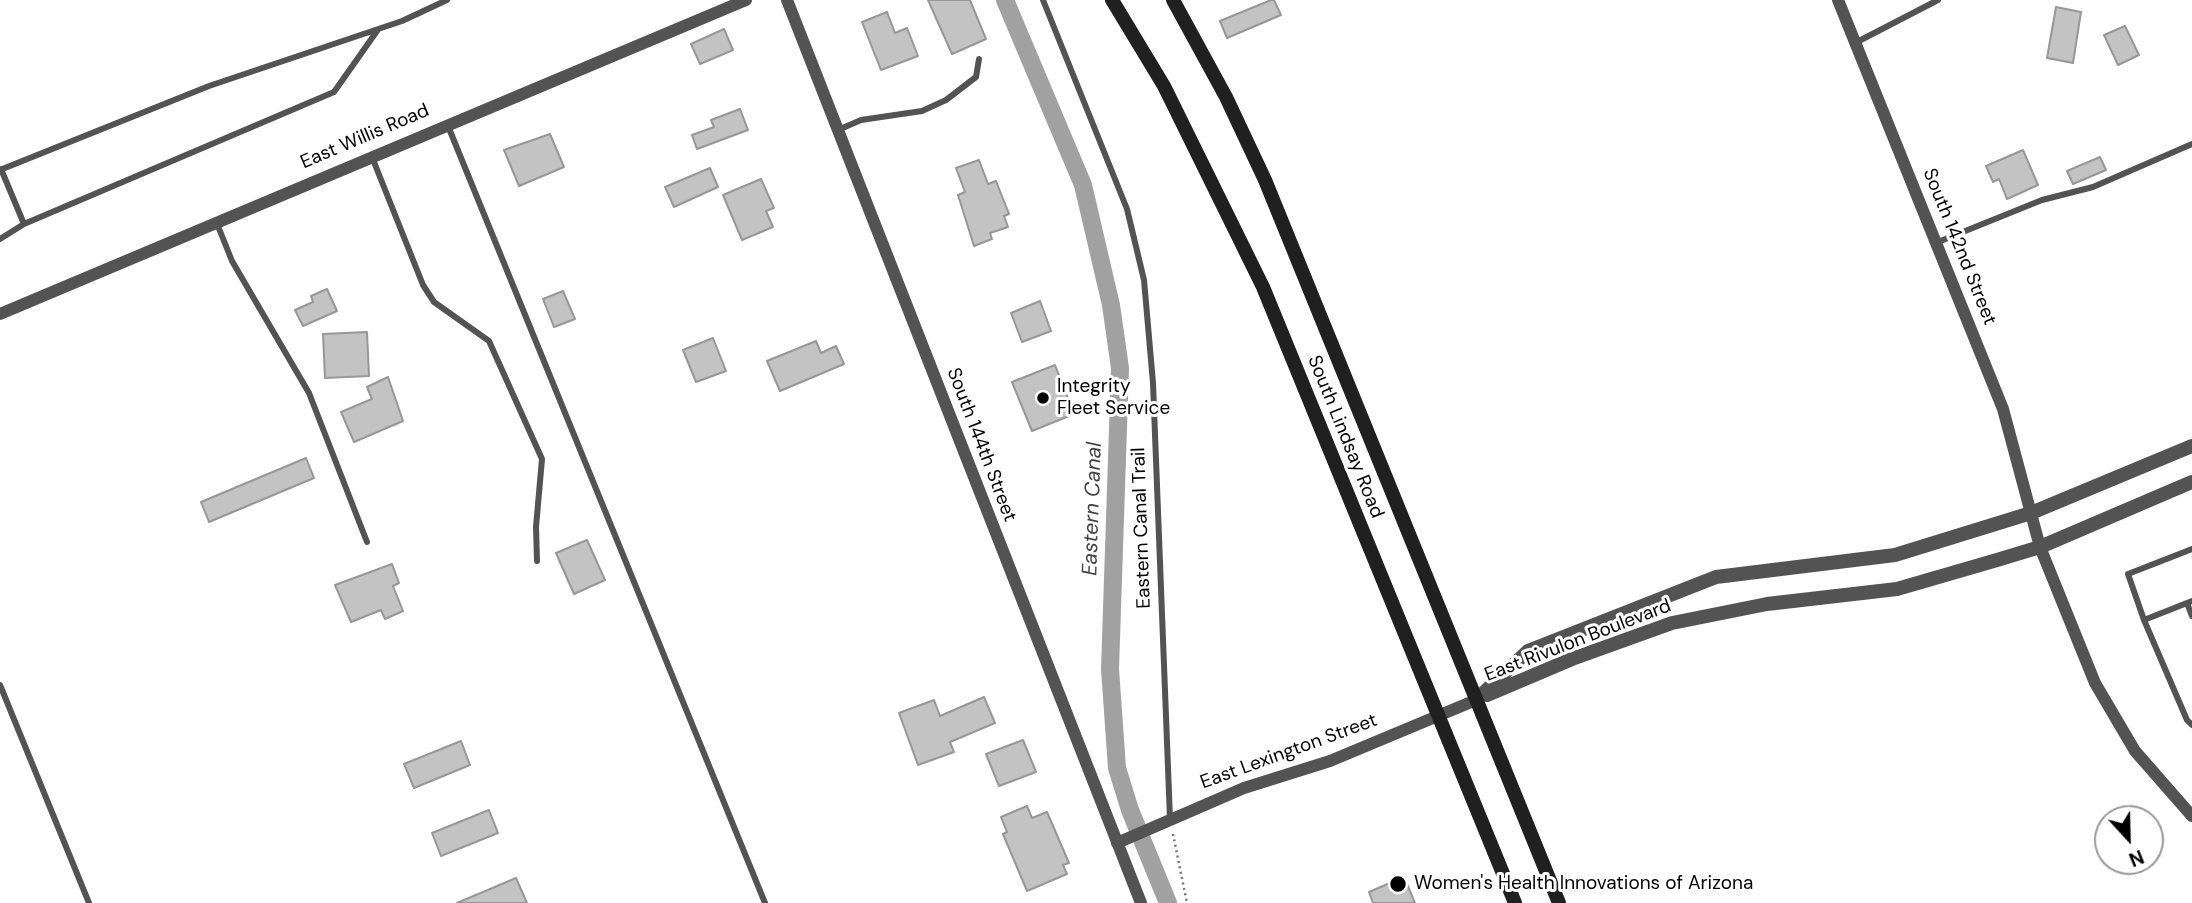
<!DOCTYPE html>
<html>
<head>
<meta charset="utf-8">
<style>
	body { margin:0 }
	#map { position:relative; width:2192px; height:903px; overflow:hidden; background:#fff; font-family:"DM Sans",sans-serif }
	canvas { display:block }
	.north { position:absolute; left:2094px; top:805px; width:70px; height:70px; box-sizing:border-box; background:#fff; border:2px solid #999; border-radius:50%; rotate:158deg; font-size:19px; font-weight:700; line-height:28px; text-align:center; color:#000 }
	.north::after { content:''; display:block; margin:auto; width:24px; height:32px; background:#000; clip-path:polygon(50% 0,100% 100%,50% 72%,0 100%) }
</style>
</head>
<body>
<div id="map">
<canvas width="2192" height="903"></canvas>
<div class="north">N</div>
</div>
<script>
const c = document.querySelector('canvas').getContext('2d');
c.lineJoin = 'round';
const toPath = rows => new Path2D(rows.map(r => 'M' + r).join(''));
function stroke(path, color, width, dash) { c.strokeStyle = color; c.lineWidth = width; c.lineCap = dash ? 'butt' : 'round'; c.setLineDash(dash || []); c.stroke(path); }
function paint(path, color) { c.fillStyle = color; c.fill(path, 'evenodd'); }
function write(font, color, halo, rows, align = 'center') {
  c.font = font + ' "DM Sans",sans-serif'; c.lineWidth = 6; c.setLineDash([]); c.textBaseline = 'middle'; c.strokeStyle = halo; c.fillStyle = color; for (const [text, x, y, turn = 0] of rows) {
    c.save(); c.translate(x, y); c.rotate((+turn || 0) * Math.PI / 180); c.textAlign = isNaN(turn) ? turn : align; if (halo) c.strokeText(text, 0, 0); c.fillText(text, 0, 0); c.restore();
  }
}
const canal = toPath([
	[1005,0,1083,185,1111,305,1120,368,1110,669,1117,768,1130,810,1168,903]
]);
const building = toPath([
	[928,0,970,0,986,39,952,54,928,0],
	[1271,0,1274,0,1281,15,1227,38,1220,21,1271,0],
	[2056,7,2081,12,2073,63,2047,58,2056,7],
	[887,12,895,33,907,28,918,56,881,70,862,22,887,12],
	[2125,26,2139,55,2118,65,2104,35,2125,26],
	[724,29,733,50,700,64,691,44,724,29],
	[740,109,748,130,697,149,692,135,714,127,711,120,740,109],
	[550,134,564,167,519,186,504,150,550,134],
	[2023,150,2038,185,2007,199,1999,179,1993,182,1986,166,2023,150],
	[2100,157,2106,170,2073,184,2067,171,2100,157],
	[979,160,988,184,996,181,1009,214,1004,216,1008,227,990,233,992,239,974,246,958,195,965,192,956,168,979,160],
	[710,168,718,187,674,207,665,187,710,168],
	[761,179,774,208,766,211,773,227,742,240,723,195,761,179],
	[327,289,337,311,303,326,295,310,313,302,311,296,327,289],
	[563,291,575,319,554,327,543,299,563,291],
	[1040,301,1051,331,1022,342,1011,313,1040,301],
	[367,332,369,376,325,378,323,334,367,332],
	[713,338,726,371,696,382,683,350,713,338],
	[816,341,821,353,836,346,844,364,780,391,767,361,816,341],
	[1055,365,1074,414,1032,431,1012,382,1055,365],
	[388,377,403,421,354,442,341,412,372,399,367,387,388,377],
	[306,458,314,478,209,522,201,502,306,458],
	[587,540,605,580,574,594,556,553,587,540],
	[392,564,399,583,393,586,403,611,385,619,381,610,351,622,335,585,392,564],
	[984,697,995,723,950,742,954,752,918,765,899,713,934,700,940,716,984,697],
	[1023,740,1036,772,999,786,986,754,1023,740],
	[461,741,470,765,414,788,404,764,461,741],
	[1027,806,1032,818,1047,812,1069,863,1063,865,1067,874,1027,891,1003,834,1007,832,1001,817,1027,806],
	[489,810,498,833,441,856,432,833,489,810],
	[1404,877,1415,903,1373,903,1369,892,1404,877],
	[516,878,527,903,457,903,516,878]
]);
const path = toPath([
	[1173,834,1187,903]
]);
const service = toPath([
	[1043,0,1127,209,1144,280,1153,383,1170,819],
	[1855,43,1938,0],
	[448,126,765,903],
	[838,130,861,120,922,111,946,100,976,77,979,59],
	[372,157,423,285,434,302,489,341,542,459,536,527,537,561],
	[1,169,24,224],
	[0,170,209,86,402,21,447,0],
	[216,221,232,261,309,393,367,542],
	[0,239,24,224,334,92,377,31],
	[1938,242,2042,200,2093,187,2192,144],
	[2192,549,2128,574,2144,620,2192,601],
	[2187,603,2192,616],
	[2144,620,2187,720,2192,725],
	[0,685,89,903]
]);
const minor = toPath([
	[787,0,1141,903],
	[1838,0,2003,409,2040,547,2095,683,2135,751,2192,816],
	[0,314,746,0],
	[1117,843,1244,788,1330,761,1476,700]
]);
const tertiary = toPath([
	[1487,695,1572,659,1672,623,1767,604,1897,589,1997,560,2040,547,2192,482],
	[1476,700,1528,651,1716,577,1895,555,2031,513,2192,446]
]);
const secondary = toPath([
	[1112,0,1164,86,1263,287,1515,903],
	[1173,0,1226,97,1265,180,1559,903]
]);
const markers = [
	[1043,398,7,"#000"],
	[1398,884,9,"#000"]
];
const streetNames = [
	["East Willis Road",365,137,-23],
	["South 142nd Street",1959,247,68],
	["South Lindsay Road",1345,437,68],
	["South 144th Street",981,445,69],
	["Eastern Canal Trail",1142,528,-92],
	["East Rivulon Boulevard",1578,641,-21],
	["East Lexington Street",1289,752,-20]
];
const poiNames = [
	["Integrity",1057,387],
	["Fleet Service",1057,409],
	["Women's Health Innovations of Arizona",1414,884]
];
const waterNames = [
	["Eastern Canal",1093,509,-88]
];
stroke(canal, '#a1a1a1', 18);
paint(building, '#c3c3c3');
stroke(building, '#979797', 2);
stroke(path, '#757575', 2.5, [2, 3.5]);
stroke(service, '#535353', 6);
stroke(minor, '#535353', 12);
stroke(tertiary, '#535353', 14);
stroke(secondary, '#202020', 14);
for (const [x, y, r, color] of markers) { const dot = new Path2D(); dot.arc(x, y, r, 0, 2 * Math.PI); c.fillStyle = color; c.fill(dot); stroke(dot, '#fff', 2.5); }
write('19px', '#000', '#fff', streetNames);
write('19px', '#000', '#fff', poiNames, 'left');
write('italic 21px', '#424242', '#fff', waterNames);
</script>
</body>
</html>
